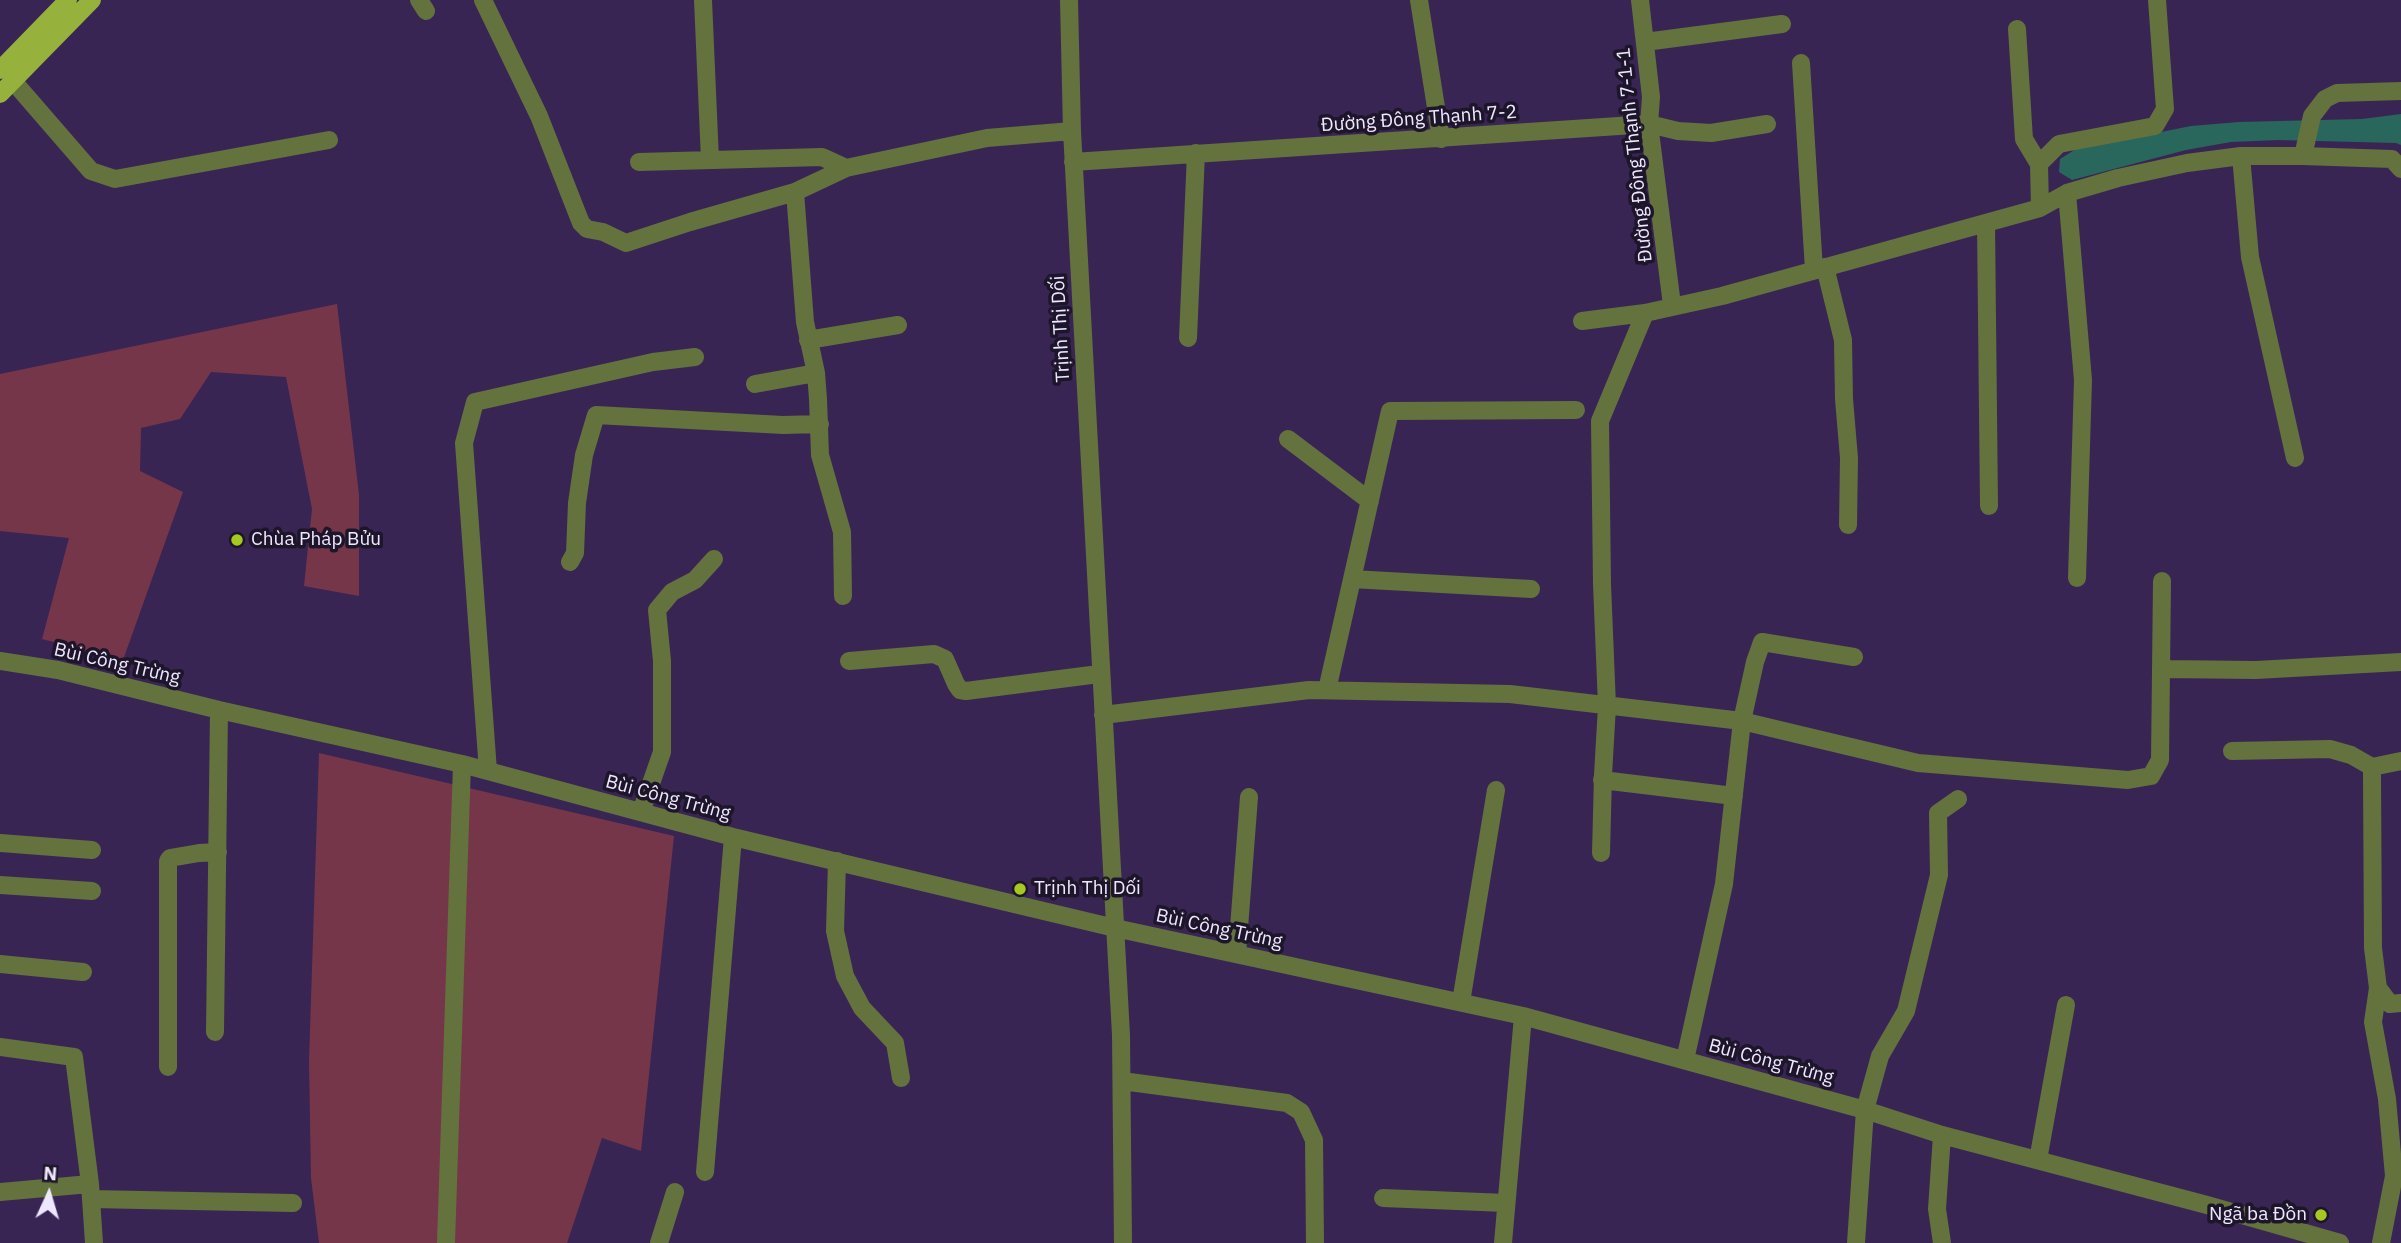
<!DOCTYPE html>
<html>
<head>
<meta charset="utf-8">
<style>
	body { margin:0 }
	#map { position:relative; width:2401px; height:1243px; overflow:hidden; background:#392554; font-family:"IBM Plex Sans",sans-serif }
	canvas { display:block }
	.north { position:absolute; left:14px; top:1159px; width:70px; height:70px; -webkit-text-stroke:5px #1d1529; paint-order:stroke; rotate:4deg; font-size:19px; font-weight:700; line-height:28px; text-align:center; color:#efe7ff }
	.north::after { content:''; display:block; margin:auto; width:24px; height:32px; background:#efe7ff; clip-path:polygon(50% 0,100% 100%,50% 72%,0 100%) }
</style>
</head>
<body>
<div id="map">
<canvas width="2401" height="1243"></canvas>
<div class="north">N</div>
</div>
<script>
const c = document.querySelector('canvas').getContext('2d');
c.lineJoin = 'round';
function paint(path, color) { c.fillStyle = color; c.fill(path, 'evenodd'); }
const toPath = rows => new Path2D(rows.map(r => 'M' + r).join(''));
function stroke(path, color, width, dash) { c.strokeStyle = color; c.lineWidth = width; c.lineCap = dash ? 'butt' : 'round'; c.setLineDash(dash || []); c.stroke(path); }
function write(font, color, halo, rows, align = 'center') {
  c.font = font + ' "IBM Plex Sans",sans-serif'; c.lineWidth = 7; c.setLineDash([]); c.textBaseline = 'middle'; c.strokeStyle = halo; c.fillStyle = color; for (const [text, x, y, turn = 0] of rows) {
    c.save(); c.translate(x, y); c.rotate((+turn || 0) * Math.PI / 180); c.textAlign = isNaN(turn) ? turn : align; if (halo) c.strokeText(text, 0, 0); c.fillText(text, 0, 0); c.restore();
  }
}
const green = toPath([
	[337,304,359,495,359,596,304,586,312,509,286,377,211,372,180,419,141,428,140,471,183,492,123,660,42,639,69,538,0,531,0,374],
	[319,753,674,836,641,1151,602,1138,567,1243,319,1243,311,1178,309,1061]
]);
const water = toPath([
	[2401,114,2401,145,2396,143,2278,140,2231,142,2186,150,2072,180,2059,172,2060,159,2076,149,2191,126,2239,122,2362,119]
]);
const minor = toPath([
	[419,0,426,11],
	[483,0,539,116,581,223,587,229,603,232,626,243,690,222,795,192,846,168,987,138,1072,131],
	[703,0,710,160],
	[1069,0,1072,131,1121,1035,1123,1243],
	[1419,0,1441,139],
	[1640,0,1651,97,1649,124,1672,305],
	[2017,29,2024,139,2039,164],
	[1645,42,1782,24],
	[1801,63,1814,270],
	[13,81,91,171,115,179,329,140],
	[2241,156,2250,257,2295,458],
	[2303,156,2392,159,2401,169],
	[639,162,822,157,846,168],
	[1073,162,1649,124,1678,131,1711,133,1767,124],
	[795,192,805,322,816,373,818,399,820,455,842,532,843,596],
	[2067,193,2083,380,2077,578],
	[2040,208,2039,164,2059,144,2155,126,2165,109,2157,0],
	[1986,223,1989,506],
	[1825,267,1843,340,1844,399,1849,458,1848,525],
	[1582,321,1645,313,1722,296,2040,208,2067,193,2118,178,2187,163,2241,156,2303,156,2312,116,2325,99,2337,93,2401,91],
	[1188,338,1196,153],
	[808,340,898,325],
	[755,384,816,373],
	[1288,439,1370,501],
	[570,562,575,553,577,503,584,455,596,415,783,425,820,424],
	[1352,579,1531,589],
	[0,661,58,670,219,710,462,764,733,837,1115,928,1523,1016,1865,1110,1942,1135,2207,1205,2340,1243],
	[849,661,934,654,945,659,956,684,960,690,966,691,1099,674],
	[2161,669,2256,670,2401,662],
	[1327,690,1390,411,1576,410],
	[1103,715,1309,690,1510,694,1742,721,1918,763,2128,780,2151,776,2160,760,2162,581],
	[2232,751,2330,749,2351,755,2372,767],
	[2401,761,2372,767,2372,777,2373,948,2378,988,2390,1004,2401,1003],
	[488,771,464,443,475,402,653,362,695,357],
	[1602,780,1734,796],
	[641,812,662,752,662,661,657,610,672,592,695,580,714,559],
	[0,843,92,850],
	[1601,853,1603,775,1607,706,1602,584,1600,421,1645,313],
	[837,861,835,931,845,976,862,1008,895,1043,901,1078],
	[0,885,92,891],
	[1237,954,1249,797],
	[0,964,83,972],
	[2378,988,2373,1022,2387,1099,2394,1176,2381,1243],
	[1461,1002,1496,790],
	[215,1032,219,710],
	[0,1047,74,1057,90,1184,94,1243],
	[1685,1060,1724,884,1742,721,1755,662,1762,642,1854,657],
	[168,1067,168,861,170,858,199,853,218,852],
	[1122,1081,1287,1103,1301,1112,1314,1140,1315,1243],
	[2038,1160,2066,1005],
	[705,1172,733,837],
	[0,1192,90,1184],
	[1383,1198,1506,1203],
	[91,1199,293,1203],
	[446,1243,462,764],
	[659,1243,675,1192],
	[1503,1243,1523,1016],
	[1856,1243,1865,1110,1880,1056,1906,1011,1939,875,1938,813,1958,799],
	[1942,1243,1937,1209,1942,1135]
]);
const major = toPath([
	[0,70,68,0],
	[0,94,92,0]
]);
const markers = [
	[237,540,7,"#a6c820"],
	[1020,889,7,"#a6c820"],
	[2321,1215,7,"#a6c820"]
];
const streetNames = [
	["Đường Đông Thạnh 7-2",1419,119,-4],
	["Đường Đông Thạnh 7-1-1",1635,155,-96],
	["Trịnh Thị Dối",1061,329,-93],
	["Bùi Công Trừng",117,664,13],
	["Bùi Công Trừng",668,798,15],
	["Bùi Công Trừng",1219,929,12],
	["Bùi Công Trừng",1771,1062,15]
];
const poiNames = [
	["Chùa Pháp Bửu",251,540],
	["Trịnh Thị Dối",1034,889],
	["Ngã ba Đồn",2307,1215,"right"]
];
paint(green, '#76364a');
paint(water, '#29675d');
stroke(minor, '#64723e', 18);
stroke(major, '#96b13c', 18);
for (const [x, y, r, color] of markers) { const dot = new Path2D(); dot.arc(x, y, r, 0, 2 * Math.PI); c.fillStyle = color; c.fill(dot); stroke(dot, '#1d1529', 2.5); }
write('19px', '#efe7ff', '#1d1529', streetNames);
write('19px', '#efe7ff', '#1d1529', poiNames, 'left');
</script>
</body>
</html>
